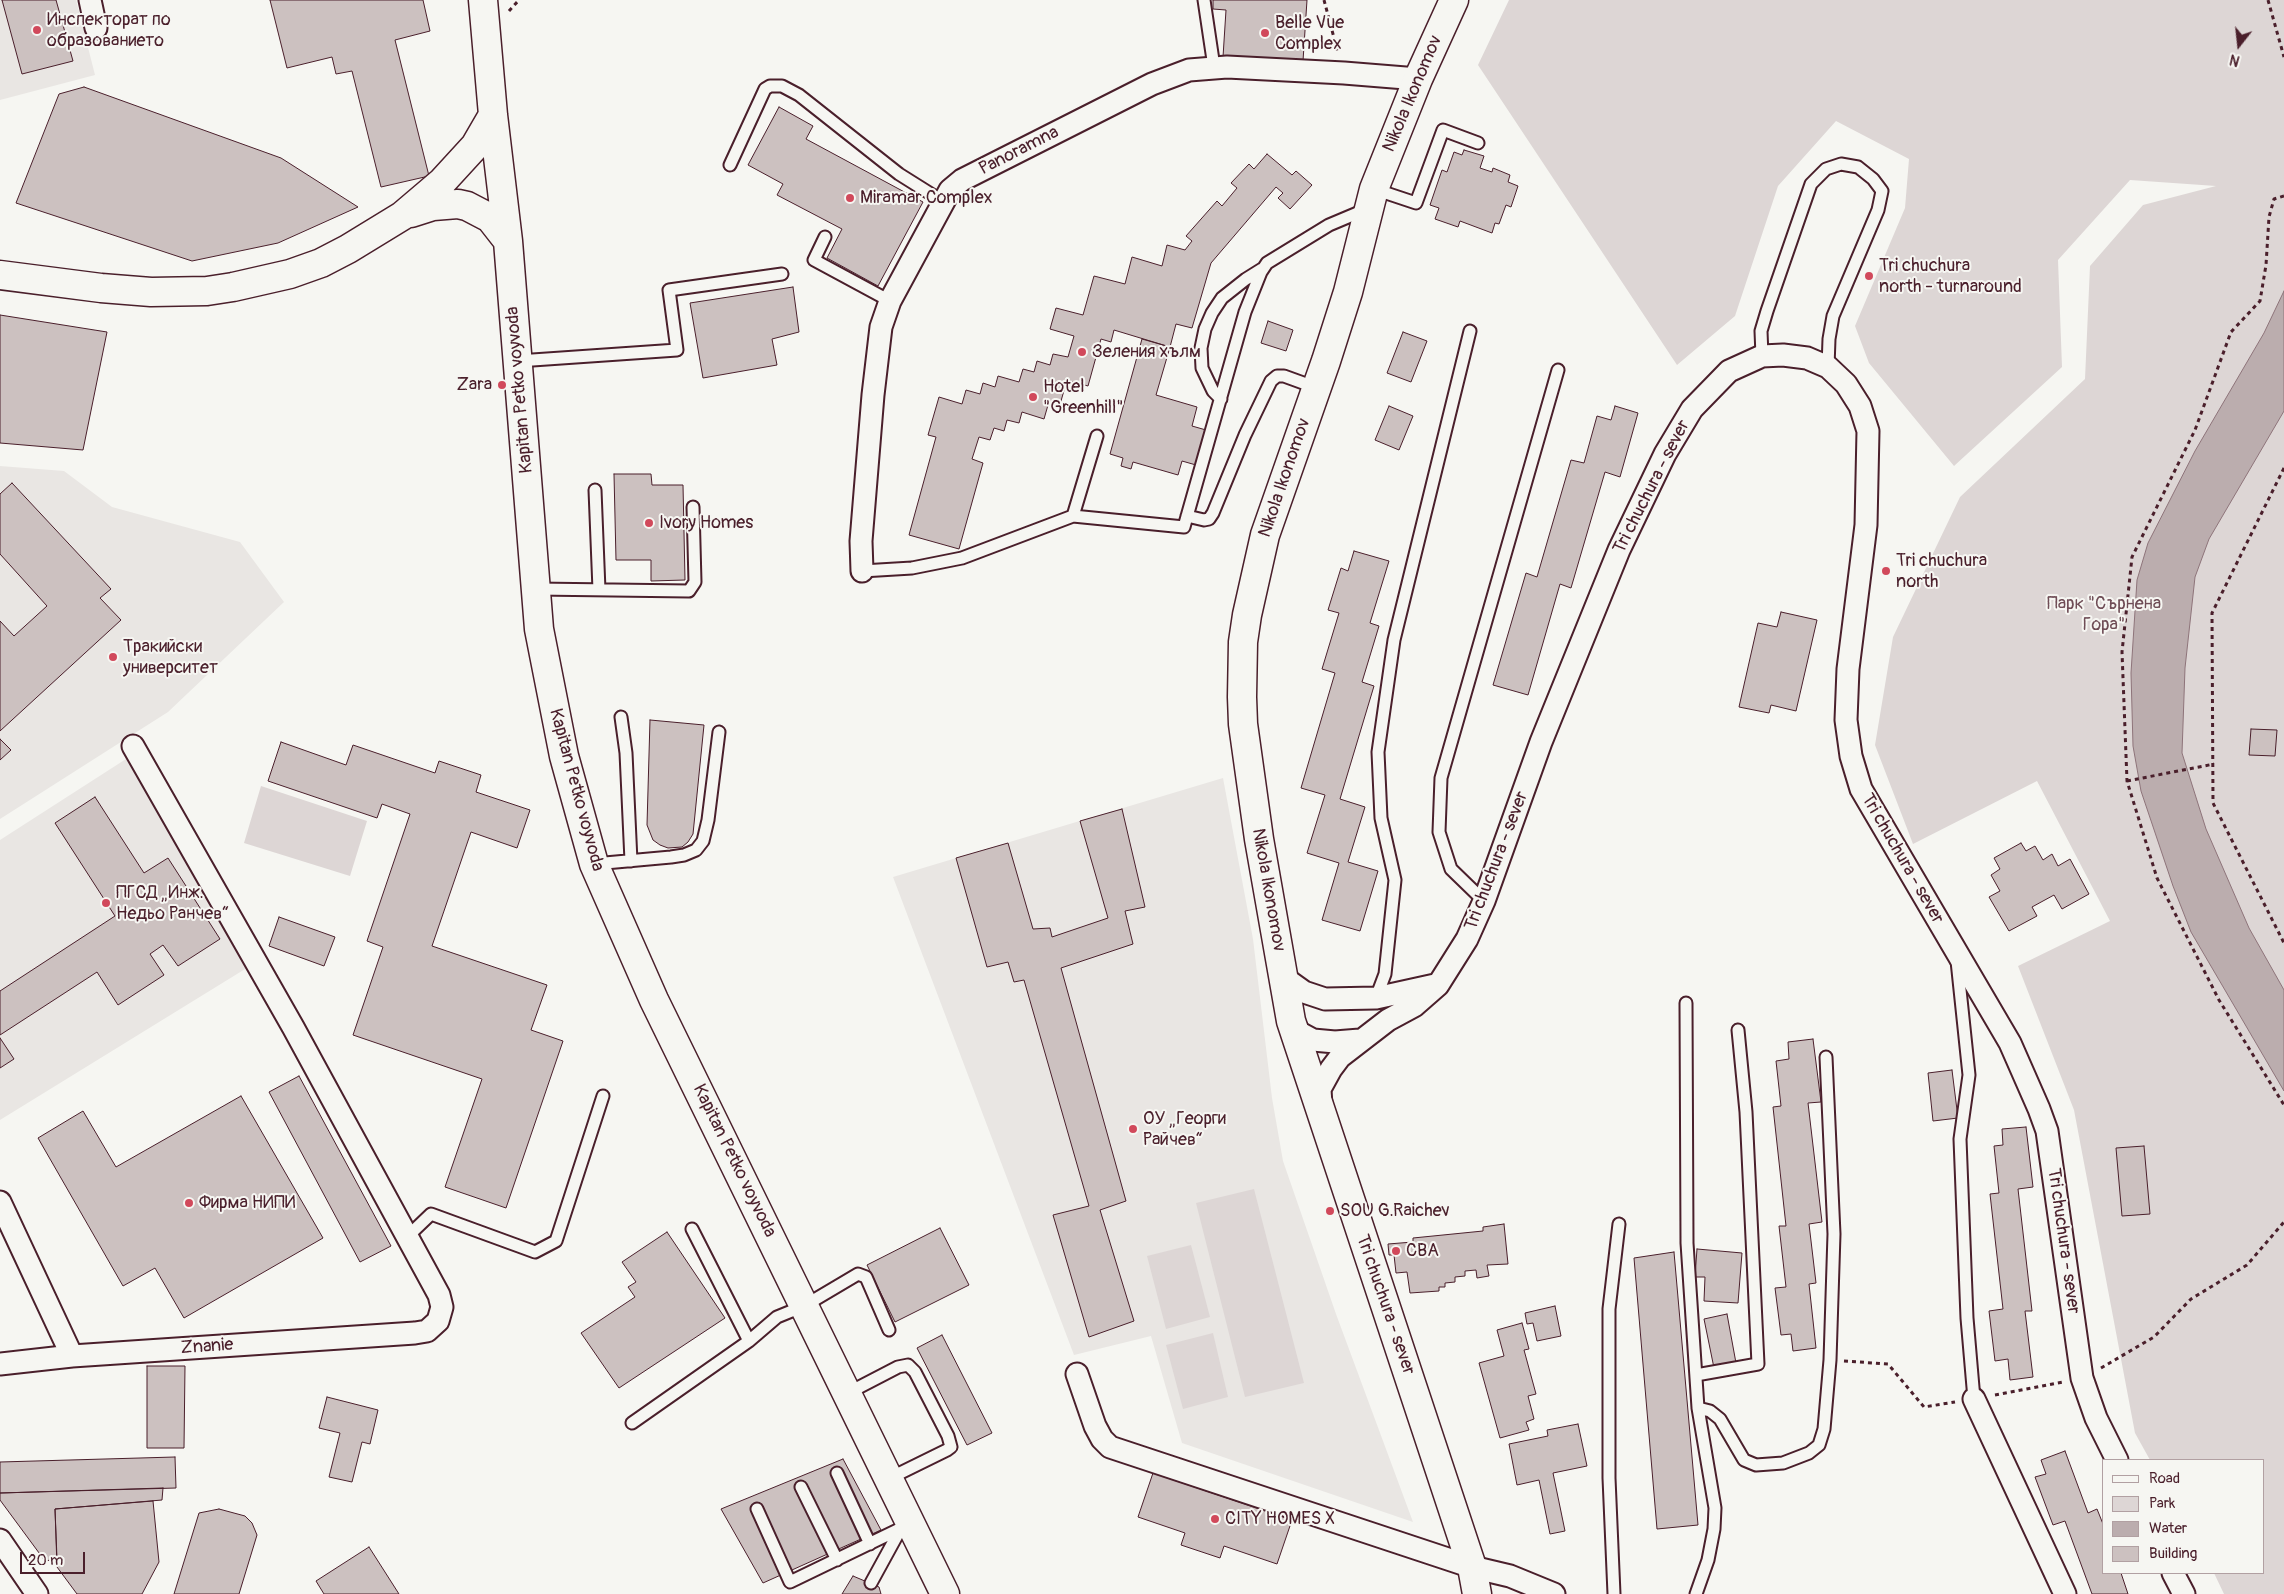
<!DOCTYPE html>
<html>
<head>
<meta charset="utf-8">
<style>
	body { margin:0 }
	#map { position:relative; width:2284px; height:1594px; overflow:hidden; background:#f6f6f2; font-family:Pangolin,sans-serif }
	canvas { display:block }
	.legend { position:absolute; left:2102px; top:1459px; width:162px; height:115px; box-sizing:border-box; background:#f6f6f2; border:1px solid #b1a0a2; margin:0; padding:6px 9px; list-style:none; font-size:15px; color:#4a1f2b }
	.legend li { display:flex; align-items:center; gap:10px; height:25px }
	.legend b { width:25px; border:1px solid #b1a0a2 }
	.north { position:absolute; left:2214px; top:20px; width:50px; height:50px; -webkit-text-stroke:4px #f6f6f2; paint-order:stroke; rotate:196deg; font-size:14px; font-weight:700; line-height:20px; text-align:center; color:#4a1f2b }
	.north::after { content:''; display:block; margin:auto; width:18px; height:22px; background:#4a1f2b; clip-path:polygon(50% 0,100% 100%,50% 72%,0 100%) }
	.scale { position:absolute; left:20px; top:1552px; width:65px; height:22px; box-sizing:border-box; border:2px solid #4a1f2b; border-top:0; padding-left:6px; font-size:15px; line-height:18px; white-space:nowrap; color:#4a1f2b; -webkit-text-stroke:4px #f6f6f2; paint-order:stroke }
</style>
</head>
<body>
<div id="map">
<canvas width="2284" height="1594"></canvas>
<ul class="legend">
<li><b style="height:6px;background:#f6f6f2"></b>Road</li>
<li><b style="height:14px;background:#ddd6d5"></b>Park</li>
<li><b style="height:14px;background:#bbadae"></b>Water</li>
<li><b style="height:14px;background:#ccc1c0"></b>Building</li>
</ul>
<div class="north">N</div>
<div class="scale">20 m</div>
</div>
<script>
const c = document.querySelector('canvas').getContext('2d');
c.lineJoin = 'round';
function paint(path, color) { c.fillStyle = color; c.fill(path, 'evenodd'); }
const toPath = rows => new Path2D(rows.map(r => 'M' + r).join(''));
function stroke(path, color, width, dash) { c.strokeStyle = color; c.lineWidth = width; c.lineCap = dash ? 'butt' : 'round'; c.setLineDash(dash || []); c.stroke(path); }
function write(font, color, halo, rows, align = 'center') {
  c.font = font + ' Pangolin,sans-serif'; c.lineWidth = 4; c.setLineDash([]); c.textBaseline = 'middle'; c.strokeStyle = halo; c.fillStyle = color; for (const [text, x, y, turn = 0] of rows) {
    c.save(); c.translate(x, y); c.rotate((+turn || 0) * Math.PI / 180); c.textAlign = isNaN(turn) ? turn : align; if (halo) c.strokeText(text, 0, 0); c.fillText(text, 0, 0); c.restore();
  }
}
const built = toPath([
	[0,0,76,0,95,75,0,100],
	[0,466,64,471,112,507,240,542,284,602,168,712,0,819],
	[126,759,250,966,0,1120,0,840],
	[1223,778,1253,939,1272,1098,1283,1161,1336,1314,1413,1522,1182,1443,1151,1336,1074,1355,893,877]
]);
const green = toPath([
	[1509,0,2284,0,2284,1594,2224,1594,2214,1573,2263,1573,2263,1460,2150,1460,2135,1433,2074,1110,2018,966,2110,921,2037,781,1913,844,1875,745,1893,637,1960,497,2085,379,2090,266,2143,205,2216,186,2130,180,2058,260,2062,367,1954,466,1869,363,1855,326,1905,208,1909,159,1836,121,1778,186,1735,316,1677,365,1478,65],
	[261,786,367,821,350,876,244,843],
	[1254,1189,1304,1383,1245,1397,1196,1203],
	[1191,1245,1210,1317,1166,1329,1147,1256],
	[1213,1333,1228,1397,1183,1409,1166,1345]
]);
const water = toPath([
	[2284,291,2284,411,2209,539,2195,577,2185,668,2182,753,2206,829,2249,928,2284,990,2284,1091,2191,932,2173,886,2141,791,2133,746,2131,673,2137,580,2148,543,2195,451,2264,333,2284,291]
]);
const building = toPath([
	[2,0,56,0,73,61,22,74,2,0],
	[270,0,423,0,430,31,395,40,429,176,381,187,352,71,336,74,332,57,287,68,270,0],
	[1213,0,1307,0,1303,61,1223,57,1226,10,1213,9,1213,0],
	[84,87,281,158,358,207,278,243,192,261,16,203,59,94,84,87],
	[779,107,813,126,806,139,923,202,878,286,827,258,842,229,777,195,783,184,748,165,779,107],
	[1464,150,1484,156,1480,168,1492,172,1493,168,1510,175,1508,182,1518,186,1511,207,1506,205,1499,224,1495,223,1492,233,1460,221,1458,227,1435,219,1439,208,1430,205,1442,170,1447,172,1454,152,1462,155,1464,150],
	[1267,154,1292,175,1296,171,1312,185,1290,209,1278,198,1283,193,1276,187,1211,263,1192,328,1176,324,1170,347,1114,330,1111,342,1101,339,1088,386,1067,380,1059,408,1048,405,1044,419,1022,412,1019,423,1007,420,1004,431,994,428,990,440,979,437,972,459,983,463,959,549,909,535,936,437,928,435,939,397,962,404,966,390,980,394,983,383,995,387,998,376,1019,382,1023,369,1034,372,1037,361,1050,365,1053,354,1068,357,1074,336,1050,329,1056,308,1083,315,1094,276,1125,284,1132,257,1162,266,1167,245,1185,250,1192,241,1186,236,1217,201,1222,206,1237,188,1231,183,1249,164,1254,169,1267,154],
	[793,287,799,332,772,339,777,365,703,378,690,303,793,287],
	[0,315,107,332,83,450,0,443,0,315],
	[1268,321,1293,330,1286,351,1261,343,1268,321],
	[1403,332,1427,341,1411,382,1387,373,1403,332],
	[1142,339,1170,347,1156,395,1197,407,1192,426,1206,430,1196,465,1182,461,1178,475,1133,462,1131,469,1121,466,1123,458,1110,454,1142,339],
	[1389,406,1413,416,1399,450,1375,440,1389,406],
	[1615,406,1638,413,1620,477,1605,472,1571,588,1560,584,1528,695,1493,685,1526,573,1537,577,1571,460,1584,463,1597,416,1611,420,1615,406],
	[614,474,651,474,652,485,683,485,685,580,651,581,651,560,616,560,614,474],
	[12,483,111,589,100,598,121,620,0,731,0,621,14,636,47,606,0,554,0,494,12,483],
	[1354,551,1389,561,1370,623,1379,626,1362,682,1374,686,1340,799,1365,807,1348,862,1378,871,1360,931,1322,920,1339,863,1307,853,1325,795,1301,788,1335,673,1322,669,1339,613,1328,610,1341,568,1348,571,1354,551],
	[1781,612,1817,620,1796,711,1771,705,1769,713,1739,707,1758,623,1777,627,1781,612],
	[650,720,704,725,693,834,688,842,682,847,668,848,660,845,653,840,647,825,650,720],
	[2251,729,2277,730,2275,756,2249,755,2251,729],
	[0,739,11,750,0,760,0,739],
	[281,742,346,765,353,745,435,773,439,761,481,775,476,792,530,810,517,848,471,832,432,946,547,985,531,1030,563,1041,506,1208,445,1187,482,1079,353,1035,383,947,367,941,410,814,382,804,377,818,268,781,281,742],
	[95,797,144,873,168,858,220,939,178,966,163,945,150,954,164,975,118,1005,97,972,0,1035,0,991,115,916,55,823,95,797],
	[1122,809,1145,907,1125,911,1133,944,1061,968,1126,1201,1100,1210,1134,1321,1089,1337,1053,1215,1089,1206,1024,980,1014,982,1008,962,987,967,956,858,1008,843,1033,929,1050,928,1052,937,1108,918,1080,821,1122,809],
	[2021,843,2026,851,2035,846,2043,860,2052,854,2058,866,2070,859,2089,894,2062,909,2054,895,2032,907,2037,916,2009,931,1989,897,2000,891,1991,875,2000,869,1994,858,2021,843],
	[279,917,335,937,324,966,269,946,279,917],
	[0,1038,14,1059,0,1068,0,1038],
	[1813,1039,1821,1102,1808,1103,1822,1222,1809,1224,1816,1283,1809,1284,1816,1348,1793,1351,1791,1334,1781,1335,1775,1288,1786,1287,1779,1226,1786,1226,1773,1107,1781,1106,1776,1061,1789,1059,1788,1042,1813,1039],
	[1952,1070,1958,1118,1933,1121,1928,1073,1952,1070],
	[299,1076,391,1246,360,1262,269,1092,299,1076],
	[241,1096,323,1238,184,1318,155,1268,123,1286,38,1138,83,1111,116,1167,241,1096],
	[2026,1127,2033,1187,2018,1189,2032,1311,2025,1311,2033,1377,2010,1380,2008,1359,1995,1361,1989,1311,2003,1309,1990,1194,1999,1193,1994,1146,2003,1145,2002,1129,2026,1127],
	[2144,1146,2150,1214,2122,1216,2116,1148,2144,1146],
	[1504,1224,1508,1264,1487,1265,1489,1276,1477,1278,1476,1270,1465,1271,1465,1276,1455,1277,1455,1282,1445,1283,1445,1287,1439,1287,1439,1291,1410,1293,1407,1272,1396,1273,1394,1255,1389,1255,1388,1244,1413,1242,1413,1238,1483,1231,1483,1227,1504,1224],
	[940,1228,969,1285,895,1322,867,1265,940,1228],
	[667,1232,725,1318,619,1388,581,1333,635,1297,628,1287,636,1282,622,1262,667,1232],
	[1697,1249,1742,1253,1738,1303,1704,1301,1705,1277,1695,1277,1697,1249],
	[1674,1252,1698,1525,1657,1529,1634,1258,1674,1252],
	[1555,1306,1561,1336,1537,1341,1533,1323,1527,1324,1525,1313,1555,1306],
	[1727,1314,1736,1363,1714,1368,1704,1319,1727,1314],
	[1522,1323,1529,1349,1524,1350,1536,1394,1528,1396,1534,1419,1526,1422,1529,1430,1500,1438,1479,1363,1504,1356,1497,1330,1522,1323],
	[942,1335,992,1433,967,1445,917,1348,942,1335],
	[147,1366,185,1366,184,1448,147,1448,147,1366],
	[327,1397,378,1410,370,1444,362,1442,352,1482,329,1477,340,1433,319,1428,327,1397],
	[1578,1424,1587,1466,1553,1473,1565,1531,1550,1534,1539,1480,1517,1485,1509,1444,1548,1436,1547,1430,1578,1424],
	[2065,1451,2088,1513,2097,1509,2103,1524,2103,1573,2121,1573,2128,1594,2092,1594,2065,1521,2053,1525,2035,1477,2046,1474,2041,1460,2065,1451],
	[175,1457,176,1488,0,1493,0,1462,175,1457],
	[843,1459,881,1530,763,1583,721,1509,843,1459],
	[1153,1473,1292,1520,1277,1564,1224,1546,1220,1558,1181,1545,1185,1533,1138,1517,1153,1473],
	[163,1488,162,1500,55,1509,57,1559,45,1561,0,1500,0,1493,163,1488],
	[153,1501,159,1562,142,1594,77,1594,57,1567,55,1509,153,1501],
	[219,1509,245,1516,252,1523,257,1535,239,1594,174,1594,199,1513,219,1509],
	[369,1547,399,1594,324,1594,316,1581,369,1547],
	[853,1576,879,1587,881,1594,842,1594,853,1576]
]);
const path = toPath([
	[1324,0,1338,53],
	[2268,0,2284,57],
	[509,11,519,0],
	[2284,196,2274,199,2269,217,2266,265,2260,301,2231,332,2195,430,2132,557,2122,652,2127,781,2157,878,2219,1000,2284,1105],
	[2284,468,2212,613,2213,803,2284,943],
	[2127,781,2214,764],
	[1844,1361,1888,1364,1924,1407,1955,1402],
	[2101,1368,2154,1337,2191,1299,2247,1265,2284,1222],
	[1995,1395,2063,1382]
]);
const lane = toPath([
	[1204,0,1214,67],
	[730,165,765,89,770,86,782,86,799,95,899,174,942,201],
	[1374,189,1416,203,1443,130,1478,143],
	[825,237,814,260,890,301],
	[1762,356,1761,331,1767,311,1811,184,1826,169,1841,164,1858,167,1873,179,1882,191,1878,210,1833,316,1829,339,1828,367],
	[518,361,677,350,669,290,782,274],
	[1221,399,1213,391,1202,368,1201,348,1205,329,1212,313,1222,298,1246,279,1262,269],
	[1097,436,1073,516,1184,527,1245,312,1261,272,1267,263,1329,225,1367,209],
	[595,490,599,590],
	[1187,516,1204,520,1209,519,1213,513,1245,435,1271,381,1277,376,1284,376,1317,388],
	[862,571,912,568,962,558,1073,516],
	[536,589,689,591,695,582,693,507],
	[621,717,626,753,631,861],
	[594,864,671,857,684,855,696,850,703,841,708,820,719,732],
	[1484,901,1451,869,1439,832,1441,778,1558,370],
	[1957,961,1969,1075,1960,1139,1967,1318,1974,1399],
	[1376,998,1385,974,1395,880,1381,818,1378,752,1394,640,1470,331],
	[1686,1003,1687,1243,1698,1408,1710,1411,1720,1419,1744,1460,1756,1465,1783,1463,1809,1453,1819,1445,1824,1429,1830,1360,1834,1234,1826,1057],
	[692,1229,749,1341],
	[407,1237,431,1214,535,1252,556,1241,603,1096],
	[1696,1375,1758,1364,1746,1112,1738,1030],
	[846,1394,898,1367,908,1365,915,1372,948,1436,951,1447,947,1450,888,1479],
	[632,1423,749,1341,777,1317,804,1306,858,1274,866,1277,889,1330],
	[837,1473,870,1544],
	[801,1487,837,1560],
	[757,1509,790,1582,910,1524],
	[871,1583,900,1530],
	[1614,1594,1609,1478,1609,1309,1619,1224],
	[1696,1594,1708,1560,1714,1529,1715,1508,1698,1408]
]);
const street = toPath([
	[90,0,96,28],
	[862,571,861,541,873,395,881,327,890,301,950,190,962,180,1152,84,1189,70,1227,67,1344,73,1418,79],
	[1283,977,1304,992,1325,999,1376,998,1435,985],
	[1291,1021,1300,1033,1313,1040,1335,1042,1360,1040],
	[1321,1106,1320,1089,1331,1069,1340,1057,1388,1020,1414,1006,1438,985,1467,939,1484,901,1541,742,1619,550,1665,454,1692,409,1729,371,1762,356,1783,355,1807,358,1828,367,1846,384,1860,406,1868,431,1866,525,1848,669,1846,720,1851,756,1861,789,2010,1043,2039,1109,2047,1131,2082,1378,2096,1418,2117,1460],
	[0,1202,72,1356],
	[0,1364,72,1356,415,1333,427,1331,438,1321,442,1307,439,1295,293,1027,133,746],
	[1077,1374,1095,1426,1102,1439,1110,1447,1472,1567,1510,1576,1554,1594],
	[1974,1399,2065,1594],
	[0,1540,37,1594],
	[2173,1573,2184,1594]
]);
const secondary = toPath([
	[483,0,493,115,508,241,539,629,564,756,594,864,654,1000,945,1594],
	[1454,0,1418,79,1374,189,1348,292,1326,361,1265,535,1247,615,1243,642,1242,697,1243,724,1259,839,1291,1021,1472,1567,1477,1594],
	[411,213,433,206,458,204,467,206,490,218,508,241],
	[0,275,101,288,151,292,207,291,233,287,290,274,321,263,348,249,402,216,442,182,475,146,493,115]
]);
const markers = [
	[37,30,5,"#d1495b"],
	[1265,33,5,"#d1495b"],
	[850,198,5,"#d1495b"],
	[1869,276,5,"#d1495b"],
	[1082,352,5,"#d1495b"],
	[502,385,5,"#d1495b"],
	[1033,397,5,"#d1495b"],
	[649,523,5,"#d1495b"],
	[1886,571,5,"#d1495b"],
	[113,657,5,"#d1495b"],
	[106,903,5,"#d1495b"],
	[1133,1129,5,"#d1495b"],
	[189,1203,5,"#d1495b"],
	[1330,1211,5,"#d1495b"],
	[1396,1251,5,"#d1495b"],
	[1215,1519,5,"#d1495b"]
];
const poiNames = [
	["Инспекторат по",47,20],
	["образованието",47,41],
	["Belle Vue",1275,23],
	["Complex",1275,44],
	["Miramar Complex",860,198],
	["Tri chuchura",1879,266],
	["north - turnaround",1879,287],
	["Зеления хълм",1092,352],
	["Zara",492,385,"right"],
	["Hotel",1043,387],
	["\"Greenhill\"",1043,408],
	["Ivory Homes",659,523],
	["Tri chuchura",1896,561],
	["north",1896,582],
	["Тракийски",123,647],
	["университет",123,668],
	["ПГСД „Инж.",116,893],
	["Недьо Ранчев“",116,914],
	["ОУ „Георги",1143,1119],
	["Райчев“",1143,1140],
	["Фирма НИПИ",199,1203],
	["SOU G.Raichev",1340,1211],
	["CBA",1406,1251],
	["CITY HOMES X",1225,1519]
];
const streetNames = [
	["Nikola Ikonomov",1413,94,-67],
	["Panoramna",1019,151,-27],
	["Kapitan Petko voyvoda",520,390,-95],
	["Nikola Ikonomov",1285,478,-71],
	["Tri chuchura - sever",1652,487,-63],
	["Kapitan Petko voyvoda",576,790,75],
	["Tri chuchura - sever",1902,859,60],
	["Tri chuchura - sever",1497,861,-69],
	["Nikola Ikonomov",1268,890,80],
	["Kapitan Petko voyvoda",734,1161,64],
	["Tri chuchura - sever",2063,1241,82],
	["Tri chuchura - sever",1385,1305,71],
	["Znanie",207,1347,-4]
];
const parkNames = [
	["Парк \"Сърнена",2104,604],
	["Гора\"",2104,625]
];
paint(built, '#e9e6e3');
paint(green, '#ddd6d5');
paint(water, '#bbadae');
stroke(water, '#8e747a', 1);
paint(building, '#ccc1c0');
stroke(building, '#4a1f2b', 1);
stroke(lane, '#4a1f2b', 15);
stroke(street, '#4a1f2b', 25);
stroke(secondary, '#4a1f2b', 31);
stroke(path, '#4a1f2b', 3, [4, 4]);
stroke(lane, '#f6f6f2', 11);
stroke(street, '#f6f6f2', 21);
stroke(secondary, '#f6f6f2', 28);
for (const [x, y, r, color] of markers) { const dot = new Path2D(); dot.arc(x, y, r, 0, 2 * Math.PI); c.fillStyle = color; c.fill(dot); stroke(dot, '#f6f6f2', 2); }
write('18px', '#4a1f2b', '#f6f6f2', poiNames, 'left');
write('18px', '#4a1f2b', '#f6f6f2', streetNames);
write('18px', '#6f4d56', '#f6f6f2', parkNames);
</script>
</body>
</html>
